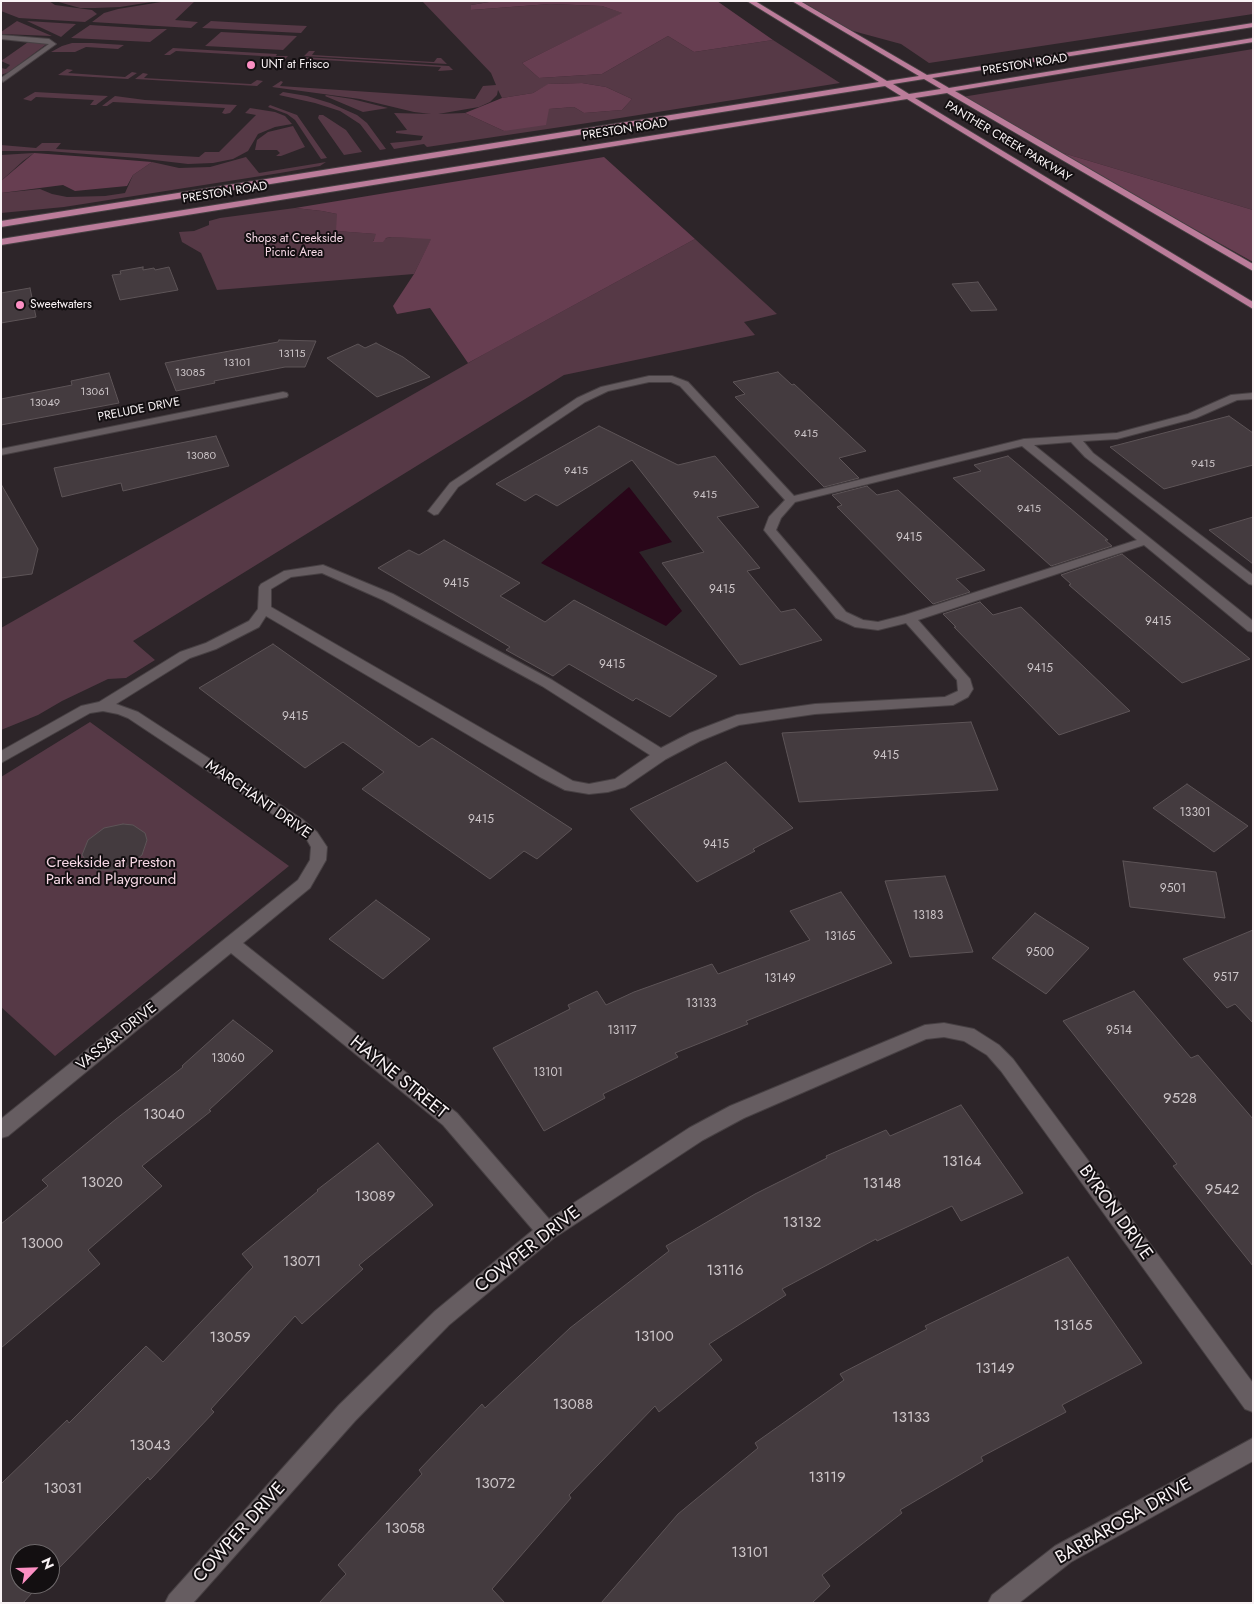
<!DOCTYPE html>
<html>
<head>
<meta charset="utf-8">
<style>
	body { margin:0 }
	#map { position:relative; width:1254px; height:1604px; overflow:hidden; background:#2d2529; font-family:Jost,sans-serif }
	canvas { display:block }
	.frame { position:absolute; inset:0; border:2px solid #f9f3f5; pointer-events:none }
	.north { position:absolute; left:10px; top:1544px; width:50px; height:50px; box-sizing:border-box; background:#130f11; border:1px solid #6f6a6c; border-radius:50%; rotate:66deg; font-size:14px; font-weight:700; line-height:20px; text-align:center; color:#f9f3f5 }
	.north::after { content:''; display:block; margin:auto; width:18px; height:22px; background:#fc8fc3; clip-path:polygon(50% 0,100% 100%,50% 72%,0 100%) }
</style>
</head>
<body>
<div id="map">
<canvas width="1254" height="1604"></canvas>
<div class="frame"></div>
<div class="north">N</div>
</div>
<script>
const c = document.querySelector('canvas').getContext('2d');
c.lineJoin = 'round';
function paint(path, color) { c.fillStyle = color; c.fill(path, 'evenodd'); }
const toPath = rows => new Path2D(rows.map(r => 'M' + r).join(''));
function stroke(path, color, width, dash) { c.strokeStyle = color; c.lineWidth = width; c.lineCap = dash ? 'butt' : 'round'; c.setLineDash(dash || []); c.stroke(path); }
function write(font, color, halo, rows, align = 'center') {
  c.font = font + ' Jost,sans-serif'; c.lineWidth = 4; c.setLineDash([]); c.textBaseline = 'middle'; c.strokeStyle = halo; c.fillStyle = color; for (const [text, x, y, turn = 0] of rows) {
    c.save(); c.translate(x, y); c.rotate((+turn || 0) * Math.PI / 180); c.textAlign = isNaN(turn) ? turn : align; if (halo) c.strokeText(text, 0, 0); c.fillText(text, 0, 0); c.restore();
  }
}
const green = toPath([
	[1,1,49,1,55,5,92,10,97,14,85,22,19,18,1,11],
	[55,1,158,1,120,7,95,8,80,8],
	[167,1,195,1,175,20,198,22,191,28,92,22,104,13,118,9],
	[418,1,495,1,471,5,471,10,550,4,602,6,623,13,522,63,539,78,602,74,668,36,694,52,773,40,840,83,601,121,427,147,424,144,394,149,390,143,421,140,423,136,396,133,396,131,407,130,394,113,431,114,414,112,360,99,272,87,281,81,283,82,280,86,475,99,483,86,496,85,491,73,423,2],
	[582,83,606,87,632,99,622,110,584,113,574,107,549,109,504,131,465,113,438,114,479,107,490,102,497,95,498,90,502,98,533,93,549,84],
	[796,1,1253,1,1253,14,929,63,901,44,842,28],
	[17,21,52,36,1,34,1,32],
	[27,21,76,24,61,37],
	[211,21,246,23,307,26,301,33,202,28],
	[90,25,152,29,167,29,150,42,71,38],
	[221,32,297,36,283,50,205,46],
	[31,40,48,43,9,72,1,75,1,68,6,69,10,65,1,61],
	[72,43,92,43,124,45,118,49,86,47,75,52,51,52,62,46],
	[173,48,277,54,276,56,288,56,282,62,276,61,279,57,176,51,170,55,164,55],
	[1253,49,1253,210,1053,150,962,97],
	[309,51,315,51,312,55,434,62,437,58,441,58,447,64,304,56],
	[303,57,449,66,453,70,438,71,441,67,307,59,302,63,298,62],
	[67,69,73,70,68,73,125,77,132,72,137,73,128,79,58,75],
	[143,73,148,74,144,78,251,84,257,80,263,81,257,86,135,79],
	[35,92,108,96,96,105,90,105,94,100,36,97,31,101,23,99],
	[283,92,307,96,330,103,357,115,367,123,386,149,380,150,360,124,340,111,315,103,279,95],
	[326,95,352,99,388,108,363,112,325,96],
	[115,96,145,100,237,105,230,113,225,114,222,113,225,108,113,102,107,106,102,106],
	[270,105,297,115,327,158,321,159,295,120,287,114,268,107],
	[250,108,275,112,285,116,292,124,275,127,258,134,248,151,233,159,213,163,188,164,137,158,48,151,1,151,1,145,36,148,42,143,61,143,56,149,199,157,205,152,219,152,256,115,245,113],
	[319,115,323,115,346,130,362,152,344,155,318,118],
	[293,126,305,147,281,156,276,156,280,153,277,150,255,150,257,140,268,132],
	[34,153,23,161,1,181,1,155],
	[246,157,259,173,326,162,320,166,280,173,64,207,1,213,1,193,40,189,52,194,67,197,105,196,125,193,133,175,152,162,179,168,210,167],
	[295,208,322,211,337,214,337,231,377,234,373,241,392,237,432,238,414,274,217,290,201,253,182,242,179,232,194,231,209,225,209,221,220,218],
	[695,239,777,314,744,322,755,335,564,375,133,641,155,660,126,678,108,679,62,701,38,715,1,730,1,628,486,353],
	[90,722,289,866,55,1056,1,1007,1,777]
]);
const forest = toPath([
	[495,1,717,1,773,40,694,52,668,36,602,74,539,78,522,63,622,13,602,6,550,4,471,10,471,5],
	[582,83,606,87,632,99,622,110,584,113,574,107,549,109,546,125,504,131,465,113,502,98,533,93,548,84],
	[1053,150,1253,210,1253,262],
	[34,153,103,158,152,162,133,175,127,186,75,191,63,185,1,193,1,181],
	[604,157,695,239,468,363,430,308,397,314,393,306,414,274,431,239,392,237,386,238,383,242,373,242,376,234,336,231,337,214,322,211,295,208]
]);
const water = toPath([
	[629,487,672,542,639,552,682,611,666,626,541,563]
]);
const building = toPath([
	[143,267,143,270,154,268,155,270,169,267,178,290,120,300,112,275,121,274,120,271,143,267],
	[978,282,997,310,971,311,952,284,978,282],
	[30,288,36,317,1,323,1,293,30,288],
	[279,340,316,341,305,367,285,367,214,381,215,383,176,391,165,363,278,342,279,340],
	[376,343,403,357,430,377,377,397,327,358,358,344,365,348,376,343],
	[778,372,792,385,794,384,866,451,839,458,859,478,824,487,735,397,745,394,733,382,778,372],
	[109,373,119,403,1,425,1,399,72,385,71,381,109,373],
	[1229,416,1253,433,1253,465,1164,489,1110,447,1229,416],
	[599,426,678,465,715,456,759,507,717,517,760,568,747,571,781,612,795,609,822,640,740,665,662,563,704,552,632,460,557,506,536,494,525,501,496,484,599,426],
	[216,436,229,466,123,491,121,483,62,497,54,468,216,436],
	[1008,456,1108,540,1105,540,1112,546,1051,566,953,478,981,471,974,465,1008,456],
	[1,484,38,549,32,574,1,578,1,484],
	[867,486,877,495,898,490,985,570,956,579,970,592,933,604,837,507,842,505,832,495,867,486],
	[1253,517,1253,564,1209,530,1253,517],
	[444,540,520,583,500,596,545,622,574,600,717,676,670,717,636,698,633,701,569,664,553,676,506,650,510,647,378,568,409,550,419,555,444,540],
	[1122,554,1250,659,1182,683,1069,585,1071,584,1061,575,1122,554],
	[980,602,993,615,1021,607,1130,711,1059,735,954,627,956,627,943,614,980,602],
	[273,644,419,747,432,738,572,829,537,859,524,851,490,879,362,789,384,772,343,742,305,768,199,688,273,644],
	[971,722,998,790,799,802,782,733,971,722],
	[726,762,793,828,753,849,755,851,697,882,630,809,726,762],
	[1187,784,1248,826,1214,852,1153,808,1187,784],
	[123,824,133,825,145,833,147,840,142,855,126,867,116,870,97,870,90,866,82,855,88,840,104,828,123,824],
	[1123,861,1216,872,1225,918,1130,907,1123,861],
	[945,876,973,952,910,957,885,881,945,876],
	[841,892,892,963,746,1021,748,1024,675,1053,678,1057,603,1094,605,1098,544,1131,493,1048,570,1009,568,1005,597,991,606,1005,634,992,712,964,718,974,810,940,790,911,841,892],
	[376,900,430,939,383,979,329,939,376,900],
	[1035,913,1089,948,1046,994,992,958,1035,913],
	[1253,930,1253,1023,1235,1004,1227,1008,1183,959,1253,930],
	[1134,991,1191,1058,1198,1055,1253,1119,1253,1266,1173,1166,1177,1164,1063,1021,1134,991],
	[233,1020,273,1051,209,1110,211,1111,142,1166,162,1186,88,1250,100,1264,1,1348,1,1224,48,1186,42,1180,116,1119,183,1067,182,1066,233,1020],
	[961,1105,1023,1193,961,1221,952,1206,877,1241,876,1239,782,1289,786,1295,709,1344,722,1360,659,1412,655,1406,569,1495,571,1498,492,1589,505,1603,319,1603,346,1574,338,1565,422,1474,419,1470,482,1404,485,1408,570,1328,669,1251,666,1246,755,1194,827,1158,826,1156,886,1130,890,1136,961,1105],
	[378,1143,433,1205,359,1265,363,1269,302,1324,295,1316,211,1409,214,1412,150,1480,148,1477,59,1568,57,1566,50,1574,50,1554,20,1554,20,1584,40,1584,23,1603,1,1603,1,1484,67,1420,69,1423,146,1346,163,1362,253,1267,242,1254,318,1191,317,1190,378,1143],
	[1068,1257,1142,1363,1062,1405,1066,1412,981,1457,983,1461,900,1510,902,1513,822,1575,830,1586,812,1603,601,1603,678,1514,758,1448,755,1443,844,1380,840,1374,927,1329,925,1326,1068,1257]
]);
const minor = toPath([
	[1,35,49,39,56,44,3,82,1,78,49,44,1,39,1,35],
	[649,376,672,376,688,382,794,496,1024,439,1117,433,1188,414,1231,395,1253,393,1253,399,1237,400,1196,418,1117,439,1083,441,1093,453,1253,575,1253,585,1249,584,1085,457,1071,442,1034,445,1253,621,1253,632,1248,631,1144,545,918,620,970,679,973,689,968,697,953,705,815,714,739,725,700,741,666,759,625,787,608,792,589,794,565,790,540,777,266,616,259,627,216,649,190,658,116,704,138,712,302,819,317,832,327,847,326,860,310,888,243,943,457,1113,549,1219,689,1128,730,1106,925,1025,944,1023,974,1029,999,1045,1013,1059,1253,1383,1253,1412,1245,1409,1001,1071,987,1055,964,1041,944,1037,926,1039,744,1118,703,1140,554,1238,449,1325,355,1421,193,1603,165,1603,169,1595,339,1405,435,1311,533,1230,443,1125,231,953,8,1136,1,1138,1,1119,298,880,310,860,311,847,307,840,292,827,128,718,118,714,103,711,90,713,1,763,1,751,81,706,99,702,180,652,206,643,249,621,258,609,259,587,261,584,284,571,323,565,393,594,552,680,661,748,690,733,737,715,815,704,945,697,958,691,957,680,906,623,878,630,855,627,836,618,764,530,769,517,785,500,680,386,671,382,649,382,608,391,585,402,458,487,438,514,434,515,428,511,450,483,577,398,601,387,649,376],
	[1022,446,1137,540,905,615,878,622,863,620,846,612,776,530,781,518,795,502,1022,446],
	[322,573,383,600,542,686,650,755,615,779,589,784,573,781,271,607,271,589,291,577,322,573],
	[283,392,287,393,288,395,287,397,1,455,1,449,283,392],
	[1253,1438,1253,1461,1071,1562,1019,1603,988,1603,992,1595,1055,1546,1253,1438]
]);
const major = toPath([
	[747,1,755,1,887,81,919,76,792,1,800,1,927,75,1253,23,1253,27,932,78,949,88,1253,38,1253,42,955,91,1253,264,1253,271,947,93,915,98,1253,302,1253,309,907,99,1,245,1,239,901,96,885,86,1,227,1,221,879,82,747,1],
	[924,79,941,89,909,94,893,84,924,79]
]);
const markers = [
	[251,65,5,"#fc8fc3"],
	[20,305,5,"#fc8fc3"]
];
const farNumbernames = [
	["13115",292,354],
	["13101",237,363],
	["13085",190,373],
	["13061",95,392],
	["13049",45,403],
	["9415",806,434],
	["13080",201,456],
	["9415",1203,464],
	["9415",576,471],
	["9415",705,495],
	["9415",1029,509]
];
const farPoinames = [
	["UNT at Frisco",261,65],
	["Sweetwaters",30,305]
];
const farStreetnames = [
	["PRESTON ROAD",1025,65,-9],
	["PRESTON ROAD",625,130,-9],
	["PANTHER CREEK PARKWAY",1008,142,31],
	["PRESTON ROAD",225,193,-9],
	["PRELUDE DRIVE",139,410,-11]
];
const farParknames = [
	["Shops at Creekside",294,239],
	["Picnic Area",294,253]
];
const numberNames = [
	["9415",909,538],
	["9415",456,584],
	["9415",722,590],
	["9415",1158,622],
	["9415",612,665],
	["9415",1040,669],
	["9415",295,717],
	["9415",886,756],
	["13301",1195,813],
	["9415",481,820],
	["9415",716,845],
	["9501",1173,889],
	["13183",928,916],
	["13165",840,937],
	["9500",1040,953],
	["9517",1226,978],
	["13149",780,979],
	["13133",701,1004],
	["13117",622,1031],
	["9514",1119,1031],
	["13060",228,1059],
	["13101",548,1073]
];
const streetNames = [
	["MARCHANT DRIVE",258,800,35],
	["VASSAR DRIVE",117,1037,-39]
];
const parkNames = [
	["Creekside at Preston",111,863],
	["Park and Playground",111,880]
];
const nearNumbernames = [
	["9528",1180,1099],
	["13040",164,1115],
	["13164",962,1162],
	["13020",102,1183],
	["13148",882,1184],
	["9542",1222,1190],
	["13089",375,1197],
	["13132",802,1223],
	["13000",42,1244],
	["13071",302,1262],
	["13116",725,1271],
	["13165",1073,1326],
	["13100",654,1337],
	["13059",230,1338],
	["13149",995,1369],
	["13088",573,1405],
	["13133",911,1418],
	["13043",150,1446],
	["13119",827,1478],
	["13072",495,1484],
	["13031",63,1489],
	["13058",405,1529],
	["13101",750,1553]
];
const nearStreetnames = [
	["HAYNE STREET",398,1078,39],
	["BYRON DRIVE",1115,1213,54],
	["COWPER DRIVE",528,1250,-38],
	["BARBAROSA DRIVE",1124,1522,-30],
	["COWPER DRIVE",240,1533,-48]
];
paint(green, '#563946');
paint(forest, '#673e51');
paint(water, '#290619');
paint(building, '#443b3f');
stroke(building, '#5d5457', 1);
stroke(minor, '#474043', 2);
stroke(major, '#474043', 2);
paint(minor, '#665d61');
paint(major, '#bb7c9a');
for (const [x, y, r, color] of markers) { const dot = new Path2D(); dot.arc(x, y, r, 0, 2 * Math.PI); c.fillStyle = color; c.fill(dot); stroke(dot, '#130f11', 2); }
write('11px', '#ccc5c8', null, farNumbernames);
write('12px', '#f9f3f5', '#130f11', farPoinames, 'left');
write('12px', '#f9f3f5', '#130f11', farStreetnames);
write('12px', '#f6d8e5', '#130f11', farParknames);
write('12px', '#ccc5c8', null, numberNames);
write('15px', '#f9f3f5', '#130f11', streetNames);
write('15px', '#f6d8e5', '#130f11', parkNames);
write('15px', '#ccc5c8', null, nearNumbernames);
write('18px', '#f9f3f5', '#130f11', nearStreetnames);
</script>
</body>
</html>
